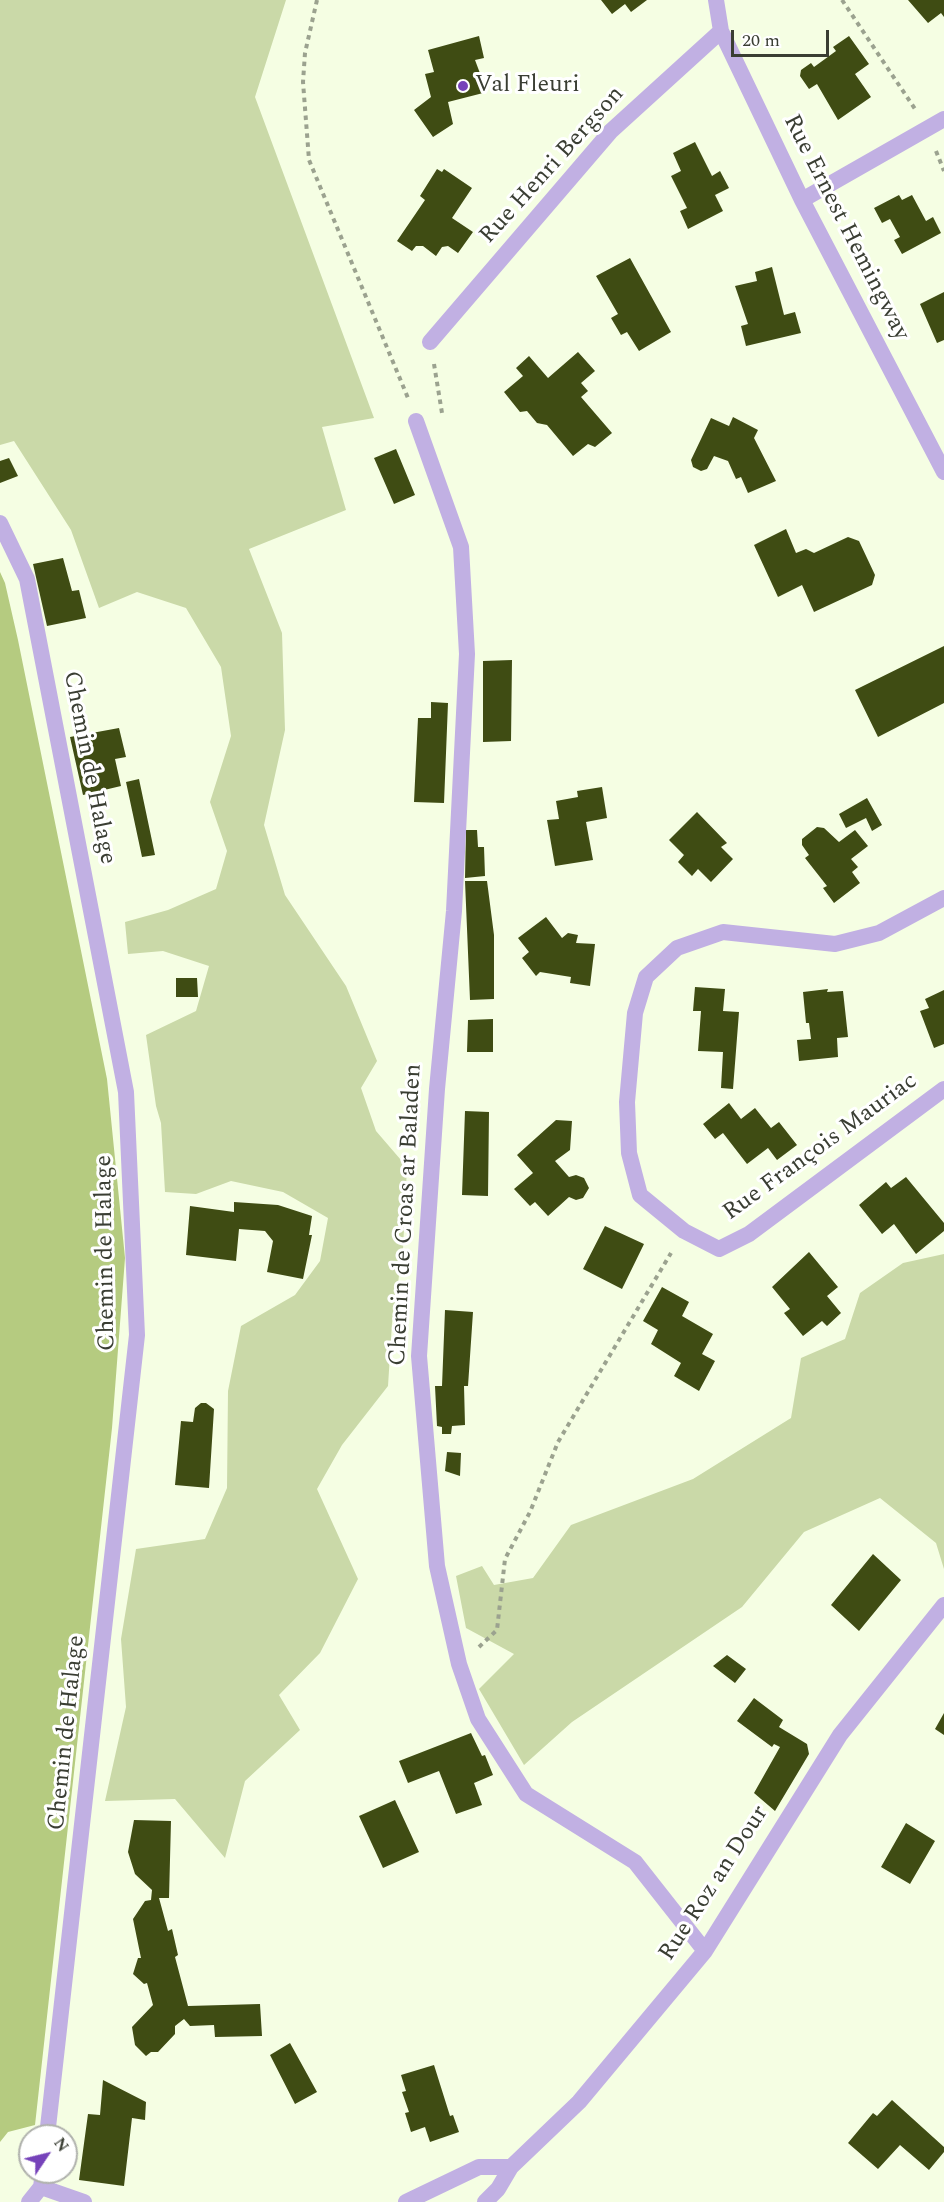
<!DOCTYPE html>
<html>
<head>
<meta charset="utf-8">
<style>
	body { margin:0 }
	#map { position:relative; width:944px; height:2202px; overflow:hidden; background:#f5fee3; font-family:Spectral,serif }
	canvas { display:block }
	.north { position:absolute; left:18px; top:2124px; width:60px; height:60px; box-sizing:border-box; background:#fff; border:2px solid #b0b2ad; border-radius:50%; rotate:55deg; font-size:16px; font-weight:700; line-height:24px; text-align:center; color:#3a3e33 }
	.north::after { content:''; display:block; margin:auto; width:21px; height:27px; background:#7643ba; clip-path:polygon(50% 0,100% 100%,50% 72%,0 100%) }
	.scale { position:absolute; left:731px; top:30px; width:98px; height:27px; box-sizing:border-box; border:3px solid #3a3e33; border-top:0; padding-left:8px; font-size:18px; line-height:21px; white-space:nowrap; color:#3a3e33; -webkit-text-stroke:4px #fff; paint-order:stroke }
</style>
</head>
<body>
<div id="map">
<canvas width="944" height="2202"></canvas>
<div class="north">N</div>
<div class="scale">20 m</div>
</div>
<script>
const c = document.querySelector('canvas').getContext('2d');
c.lineJoin = 'round';
function paint(path, color) { c.fillStyle = color; c.fill(path, 'evenodd'); }
const toPath = rows => new Path2D(rows.map(r => 'M' + r).join(''));
function stroke(path, color, width, dash) { c.strokeStyle = color; c.lineWidth = width; c.lineCap = dash ? 'butt' : 'round'; c.setLineDash(dash || []); c.stroke(path); }
function write(font, color, halo, rows, align = 'center') {
  c.font = font + ' Spectral,serif'; c.lineWidth = 6; c.setLineDash([]); c.textBaseline = 'middle'; c.strokeStyle = halo; c.fillStyle = color; for (const [text, x, y, turn = 0] of rows) {
    c.save(); c.translate(x, y); c.rotate((+turn || 0) * Math.PI / 180); c.textAlign = isNaN(turn) ? turn : align; if (halo) c.strokeText(text, 0, 0); c.fillText(text, 0, 0); c.restore();
  }
}
const green = toPath([
	[0,0,286,0,255,97,374,418,322,427,346,510,249,549,282,633,285,730,264,825,285,895,346,986,377,1061,361,1088,376,1131,407,1167,403,1249,392,1323,388,1386,342,1445,317,1489,358,1579,320,1653,279,1695,300,1730,245,1781,225,1858,175,1799,105,1801,126,1707,121,1639,136,1549,205,1539,227,1488,228,1391,241,1326,295,1295,320,1261,328,1218,283,1192,231,1181,196,1194,165,1192,161,1123,156,1106,146,1035,196,1011,209,966,163,951,128,954,125,922,168,910,216,889,227,851,210,802,231,736,221,667,186,608,137,592,99,608,71,530,14,441,0,445],
	[944,1254,944,1569,936,1543,880,1498,804,1532,742,1607,572,1722,524,1765,479,1689,514,1654,466,1628,456,1576,482,1566,494,1585,533,1578,571,1525,693,1479,791,1418,801,1358,845,1339,860,1293,903,1263]
]);
const water = toPath([
	[0,572,5,583,18,640,107,1079,125,1258,112,1428,35,2125,8,2132,0,2142]
]);
const building = toPath([
	[601,0,647,0,631,12,625,4,612,14],
	[908,0,944,0,944,17,941,13,928,23],
	[479,36,484,58,475,60,487,92,448,102,453,124,433,137,414,110,431,97,425,74,434,72,428,50],
	[849,36,869,64,855,74,871,97,838,120,817,84,809,89,800,76,801,70,811,63,814,67,836,51,833,47],
	[695,142,712,176,720,171,729,188,715,195,723,211,688,229,680,211,687,208,671,176,681,171,673,153],
	[437,169,442,172,444,169,472,188,452,218,473,232,458,253,448,246,442,247,436,256,423,246,416,246,412,251,397,241,425,200,420,196],
	[899,195,902,200,912,195,926,221,933,217,941,233,902,254,894,240,900,237,890,219,882,223,874,208],
	[630,258,671,332,639,351,627,332,621,335,611,318,618,314,596,276],
	[772,267,784,315,795,312,801,333,746,346,741,326,748,324,735,286,757,281,755,272],
	[944,292,944,340,937,343,920,304],
	[578,352,595,371,581,383,588,391,581,397,612,433,595,447,588,444,573,456,547,425,537,423,527,411,520,412,504,392,523,376,516,368,529,356,548,378],
	[733,417,758,430,754,438,776,481,748,493,741,477,736,479,728,461,714,456,707,469,701,471,693,467,691,460,711,418,729,426],
	[396,449,415,495,394,504,374,458],
	[9,458,18,476,0,483,0,461],
	[786,529,796,553,806,549,814,553,848,537,859,541,875,575,872,585,814,612,802,585,778,597,754,545],
	[63,558,72,591,79,590,86,618,47,626,33,564],
	[944,646,944,703,878,737,855,690],
	[512,660,511,741,483,742,483,661],
	[431,702,448,703,444,803,414,802,418,718,431,718],
	[119,728,126,757,115,759,121,786,83,795,70,737],
	[139,779,155,855,142,857,126,782],
	[602,787,607,818,586,822,593,860,555,866,547,820,559,819,556,801,578,797,577,791],
	[867,798,882,825,872,831,866,818,846,828,839,814],
	[697,812,727,843,721,847,733,859,711,882,698,869,692,876,678,862,684,855,669,840],
	[817,827,824,828,839,842,855,830,868,846,851,859,858,867,852,872,860,883,834,903,823,888,827,886,805,858,809,855,802,845,802,839],
	[466,830,477,830,478,847,484,847,485,876,465,878],
	[465,881,487,881,494,935,494,999,470,1000],
	[546,917,562,938,568,933,578,935,576,943,595,944,590,986,570,983,571,977,540,972,536,976,522,958,529,952,518,938],
	[176,978,197,978,198,997,176,997],
	[695,987,725,989,723,1011,739,1012,733,1089,721,1088,723,1052,698,1051,701,1011,693,1011],
	[828,989,827,992,843,991,848,1037,837,1038,838,1057,799,1061,797,1040,811,1039,809,1023,806,1023,803,992],
	[944,990,944,1044,934,1048,920,1011,929,1008,925,999],
	[493,1019,493,1052,467,1052,468,1020],
	[729,1103,741,1119,755,1108,771,1128,779,1122,797,1145,777,1160,768,1148,747,1164,723,1133,715,1139,703,1124],
	[465,1111,489,1112,488,1196,462,1195],
	[556,1120,572,1121,570,1150,555,1161,569,1177,576,1175,584,1178,589,1188,583,1198,576,1200,569,1197,548,1216,535,1202,530,1206,514,1189,533,1173,517,1155],
	[906,1177,944,1223,944,1231,916,1254,894,1224,882,1234,859,1205,886,1182,891,1188],
	[234,1202,278,1205,312,1216,309,1235,312,1235,303,1279,267,1272,273,1241,265,1231,239,1229,236,1261,186,1255,190,1206,234,1212],
	[605,1226,644,1244,622,1289,583,1269],
	[809,1252,838,1287,827,1296,841,1313,827,1326,822,1321,803,1336,784,1313,790,1309,772,1287],
	[662,1287,689,1302,682,1316,713,1334,702,1354,715,1361,699,1391,674,1376,681,1363,651,1344,658,1330,643,1321],
	[445,1310,473,1312,468,1386,464,1386,465,1425,452,1426,451,1434,442,1434,442,1427,437,1426,435,1386,442,1386],
	[201,1403,206,1403,214,1409,209,1488,175,1485,181,1421,193,1422,195,1408],
	[447,1452,461,1453,460,1476,445,1471],
	[873,1554,901,1580,859,1631,831,1605],
	[727,1655,746,1669,735,1683,713,1666],
	[754,1698,783,1720,779,1727,807,1744,809,1754,775,1811,754,1793,780,1747,774,1744,772,1747,737,1721],
	[944,1713,944,1735,935,1729],
	[471,1733,482,1756,485,1755,493,1775,474,1783,482,1805,456,1814,439,1771,408,1783,399,1761],
	[395,1800,419,1852,383,1868,359,1816],
	[134,1820,171,1821,169,1898,159,1898,168,1931,172,1929,178,1955,175,1957,188,2006,260,2004,262,2036,215,2037,214,2025,190,2026,184,2019,175,2026,175,2034,158,2052,151,2052,146,2056,135,2045,132,2027,153,2005,147,1983,144,1984,133,1974,138,1958,141,1958,133,1919,145,1901,151,1900,152,1890,135,1874,128,1852],
	[906,1823,935,1841,910,1884,881,1867],
	[290,2043,317,2092,295,2104,270,2055],
	[434,2065,450,2116,453,2115,459,2132,430,2142,425,2127,411,2132,405,2113,409,2112,402,2092,406,2091,401,2075],
	[103,2080,146,2102,145,2120,132,2118,124,2186,79,2180,88,2114,100,2115],
	[892,2100,944,2147,944,2152,929,2170,900,2145,878,2169,848,2143,873,2113,877,2116]
]);
const path = toPath([
	[317,0,305,53,303,82,309,160,408,398],
	[842,0,915,109],
	[936,151,944,171],
	[434,364,442,413],
	[479,1647,497,1630,505,1559,530,1512,558,1442,671,1253]
]);
const minor = toPath([
	[716,0,721,31,802,200,944,472],
	[802,200,944,119],
	[430,342,611,131,721,31],
	[416,421,461,547,467,654,454,911,437,1089,419,1356,437,1566,459,1664,478,1719,526,1794,635,1862,705,1951],
	[0,523,27,579,126,1092,137,1335,47,2136],
	[944,898,879,933,835,944,723,932,677,948,646,977,635,1013,627,1102,629,1153,640,1195,684,1231,719,1249,749,1234,944,1089],
	[41,2187,84,2202],
	[41,2187,43,2172],
	[29,2202,41,2187],
	[406,2202,479,2167,511,2167],
	[485,2202,498,2189,511,2167,579,2102,705,1951,840,1735,944,1605]
]);
const markers = [
	[463,86,6,"#7643ba"]
];
const poiNames = [
	["Val Fleuri",475,86]
];
const streetNames = [
	["Rue Henri Bergson",553,166,-48],
	["Rue Ernest Hemingway",845,228,63],
	["Chemin de Halage",88,768,79],
	["Rue François Mauriac",821,1148,-36],
	["Chemin de Croas ar Baladen",407,1215,-87],
	["Chemin de Halage",107,1253,-91],
	["Chemin de Halage",68,1733,-84],
	["Rue Roz an Dour",715,1884,-57]
];
paint(green, '#cad9a8');
paint(water, '#b5cb80');
paint(building, '#3f4c13');
stroke(path, '#9ba28f', 4, [4.5, 4.5]);
stroke(minor, '#c1b0e3', 16);
for (const [x, y, r, color] of markers) { const dot = new Path2D(); dot.arc(x, y, r, 0, 2 * Math.PI); c.fillStyle = color; c.fill(dot); stroke(dot, '#fff', 2); }
write('24px', '#3a3e33', '#fff', poiNames, 'left');
write('24px', '#3a3e33', '#fff', streetNames);
</script>
</body>
</html>
